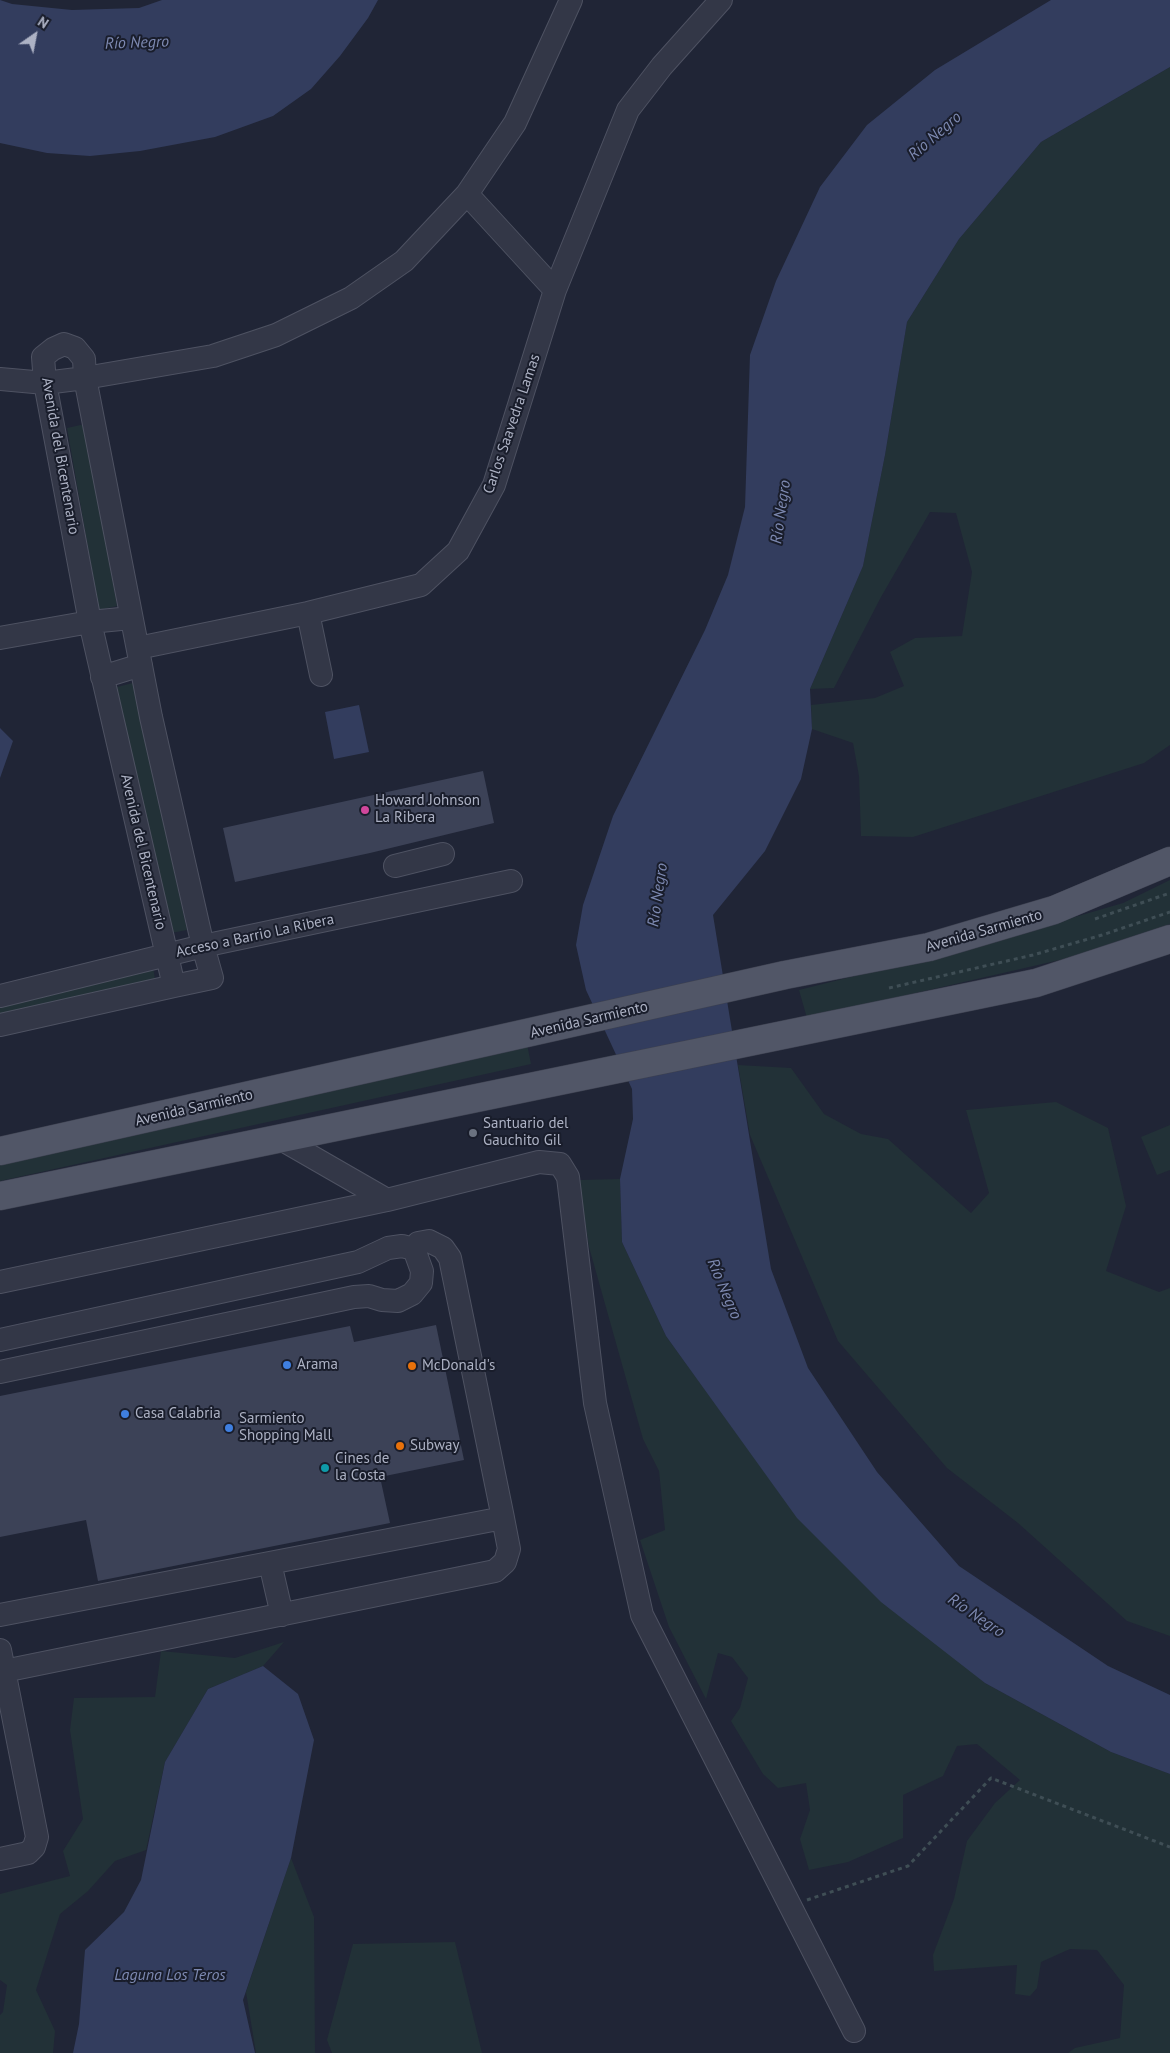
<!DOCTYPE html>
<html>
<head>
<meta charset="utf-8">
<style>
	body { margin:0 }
	#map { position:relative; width:1170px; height:2053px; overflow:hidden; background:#202536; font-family:"PT Sans",sans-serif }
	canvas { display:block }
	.north { position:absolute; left:10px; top:10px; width:50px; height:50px; -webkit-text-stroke:4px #191d2b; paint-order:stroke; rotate:33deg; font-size:14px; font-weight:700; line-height:20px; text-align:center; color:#adb2c4 }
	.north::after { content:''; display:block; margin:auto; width:18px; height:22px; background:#adb2c4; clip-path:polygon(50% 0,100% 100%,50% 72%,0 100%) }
</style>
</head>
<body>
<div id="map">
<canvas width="1170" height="2053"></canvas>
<div class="north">N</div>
</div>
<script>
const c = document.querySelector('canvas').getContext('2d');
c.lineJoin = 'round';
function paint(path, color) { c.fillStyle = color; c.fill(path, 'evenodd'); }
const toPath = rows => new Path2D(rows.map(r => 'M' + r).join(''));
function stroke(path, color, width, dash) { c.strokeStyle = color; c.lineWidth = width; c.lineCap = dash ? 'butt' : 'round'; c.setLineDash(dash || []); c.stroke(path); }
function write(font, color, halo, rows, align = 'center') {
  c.font = font + ' "PT Sans",sans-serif'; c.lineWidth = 4; c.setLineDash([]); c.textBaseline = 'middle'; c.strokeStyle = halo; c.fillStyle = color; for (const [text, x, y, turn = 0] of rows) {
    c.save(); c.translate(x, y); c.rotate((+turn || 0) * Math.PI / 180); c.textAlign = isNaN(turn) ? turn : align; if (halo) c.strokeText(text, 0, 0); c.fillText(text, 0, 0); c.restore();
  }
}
const green = toPath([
	[1170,67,1170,745,1144,763,913,837,861,836,859,776,853,743,812,729,811,705,875,698,904,686,890,652,915,638,962,636,972,572,956,513,930,512,881,597,834,688,810,689,863,566,885,455,907,322,959,239,1041,142],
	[85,424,117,606,99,610,67,428],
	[133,683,187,930,171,933,117,687],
	[1170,880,1170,924,1064,959,807,1018,799,990,989,942,1123,903],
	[153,967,156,985,0,1019,0,1005],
	[527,1044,531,1064,0,1181,0,1160],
	[738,1065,791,1068,824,1114,861,1134,888,1139,971,1213,989,1193,966,1110,1056,1102,1108,1128,1126,1206,1106,1271,1159,1292,1170,1288,1170,1636,1127,1621,1018,1523,947,1468,838,1341,750,1135],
	[1170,1125,1170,1170,1157,1175,1141,1137],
	[620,1179,622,1242,666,1336,798,1518,985,1683,1111,1752,1170,1774,1170,2053,1068,2053,1075,2048,1120,2038,1124,1985,1097,1950,1070,1949,1041,1962,1037,1988,1030,1996,1015,1994,1017,1965,934,1971,933,1955,954,1899,967,1841,995,1803,1020,1780,977,1744,957,1746,943,1776,903,1795,903,1838,848,1862,809,1870,800,1839,810,1810,806,1783,778,1788,763,1774,731,1721,740,1708,748,1678,732,1657,718,1653,706,1699,669,1627,640,1540,665,1530,659,1471,643,1439,589,1247,579,1180],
	[284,1642,263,1666,208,1689,165,1762,146,1850,115,1861,88,1891,60,1914,36,1990,55,2031,53,2053,0,2053,0,2015,3,2012,7,1985,0,1980,0,1894,70,1876,63,1851,83,1819,70,1730,74,1698,155,1697,161,1651,235,1658],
	[291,1858,314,1917,315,2053,256,2053,246,1992],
	[455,1942,482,2053,332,2053,327,2040,353,1944]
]);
const water = toPath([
	[0,0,12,4,72,10,139,8,162,0,378,0,368,18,340,56,311,89,273,116,215,137,140,151,90,156,47,153,0,143],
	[1051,0,1170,0,1170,67,1041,142,959,239,907,322,885,455,863,566,810,689,812,729,801,779,765,851,713,915,771,1269,808,1368,877,1472,959,1566,1108,1666,1170,1695,1170,1774,1111,1752,985,1683,881,1602,797,1518,666,1336,622,1242,620,1179,633,1119,632,1089,586,990,576,945,583,905,613,816,705,630,728,575,745,507,750,355,776,281,820,187,867,125,935,70],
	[359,705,369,752,334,759,325,712],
	[0,728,13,741,0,778],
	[263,1666,298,1694,314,1740,291,1858,243,2000,255,2053,73,2053,79,2024,85,1950,124,1912,141,1880,165,1762,208,1689]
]);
const building = toPath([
	[483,771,494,823,370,853,235,882,223,828],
	[436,1325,464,1460,380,1477,390,1523,98,1581,86,1520,0,1537,0,1396,350,1326,354,1342]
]);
const path = toPath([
	[1095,919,1170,893],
	[889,988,1033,955,1102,935,1170,912],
	[807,1900,908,1866,991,1778,1170,1847]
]);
const minor = toPath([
	[467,194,555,290],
	[0,379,45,383,85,378,213,356,276,335,351,298,404,261,467,194,515,123,571,0],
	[308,613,321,675],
	[0,638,90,622,131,618],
	[138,648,308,613,421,585,458,551,494,485,555,290,628,110,662,66,721,0],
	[102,677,141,665],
	[395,866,443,854],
	[0,996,203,946,511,881],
	[0,1025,174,986,212,978,203,946,151,717,85,378,84,359,75,348,64,344,53,349,43,357,45,383,90,622,174,986],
	[281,1139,387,1200,539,1162,560,1164,568,1177,595,1403,642,1615,854,2031],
	[0,1282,387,1200],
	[0,1340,358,1262,388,1248,402,1246,414,1249],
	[0,1372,354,1297,369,1296,382,1300,398,1301,412,1294,421,1283,422,1271,414,1249],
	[270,1563,282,1615],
	[0,1615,503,1518,450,1258,443,1248,429,1241,418,1243,414,1249],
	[0,1650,37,1837,34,1847,28,1853,0,1859],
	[4,1671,495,1571,505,1562,509,1549,503,1518]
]);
const major = toPath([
	[0,1151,785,975,929,947,1054,910,1170,861],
	[0,1196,1036,983,1170,939]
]);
const markers = [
	[365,810,5,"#d1479c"],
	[473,1133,5,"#6b7280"],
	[287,1365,5,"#3f7fe0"],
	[412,1366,5,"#e8710a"],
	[125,1414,5,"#3f7fe0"],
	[229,1428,5,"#3f7fe0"],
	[400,1446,5,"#e8710a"],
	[325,1468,5,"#0f9aa8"]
];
const streetNames = [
	["Carlos Saavedra Lamas",512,424,-71],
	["Avenida del Bicentenario",60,456,80],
	["Avenida del Bicentenario",143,852,77],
	["Avenida Sarmiento",984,931,-16],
	["Acceso a Barrio La Ribera",255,936,-12],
	["Avenida Sarmiento",589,1020,-13],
	["Avenida Sarmiento",194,1108,-13]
];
const poiNames = [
	["Howard Johnson",375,801],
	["La Ribera",375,818],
	["Santuario del",483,1124],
	["Gauchito Gil",483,1141],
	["Arama",297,1365],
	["McDonald's",422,1366],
	["Casa Calabria",135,1414],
	["Sarmiento",239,1419],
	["Shopping Mall",239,1436],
	["Subway",410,1446],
	["Cines de",335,1459],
	["la Costa",335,1476]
];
const waterNames = [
	["Río Negro",137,43,-2],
	["Río Negro",935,136,-41],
	["Río Negro",781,512,-82],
	["Río Negro",658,895,-82],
	["Río Negro",724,1289,67],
	["Río Negro",976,1616,34],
	["Laguna Los Teros",170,1975]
];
paint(green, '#223137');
paint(water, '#333d5e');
paint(building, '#3c4257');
stroke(minor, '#4e5262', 24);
stroke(major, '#3d4150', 29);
stroke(path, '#3f4e55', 3, [4, 4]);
stroke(minor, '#333747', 22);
stroke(major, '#515667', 28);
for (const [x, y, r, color] of markers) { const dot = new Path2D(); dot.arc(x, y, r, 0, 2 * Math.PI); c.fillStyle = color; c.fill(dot); stroke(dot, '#191d2b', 2); }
write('15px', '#adb2c4', '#191d2b', streetNames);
write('15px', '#adb2c4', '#191d2b', poiNames, 'left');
write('italic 16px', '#7d89b1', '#191d2b', waterNames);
</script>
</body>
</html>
